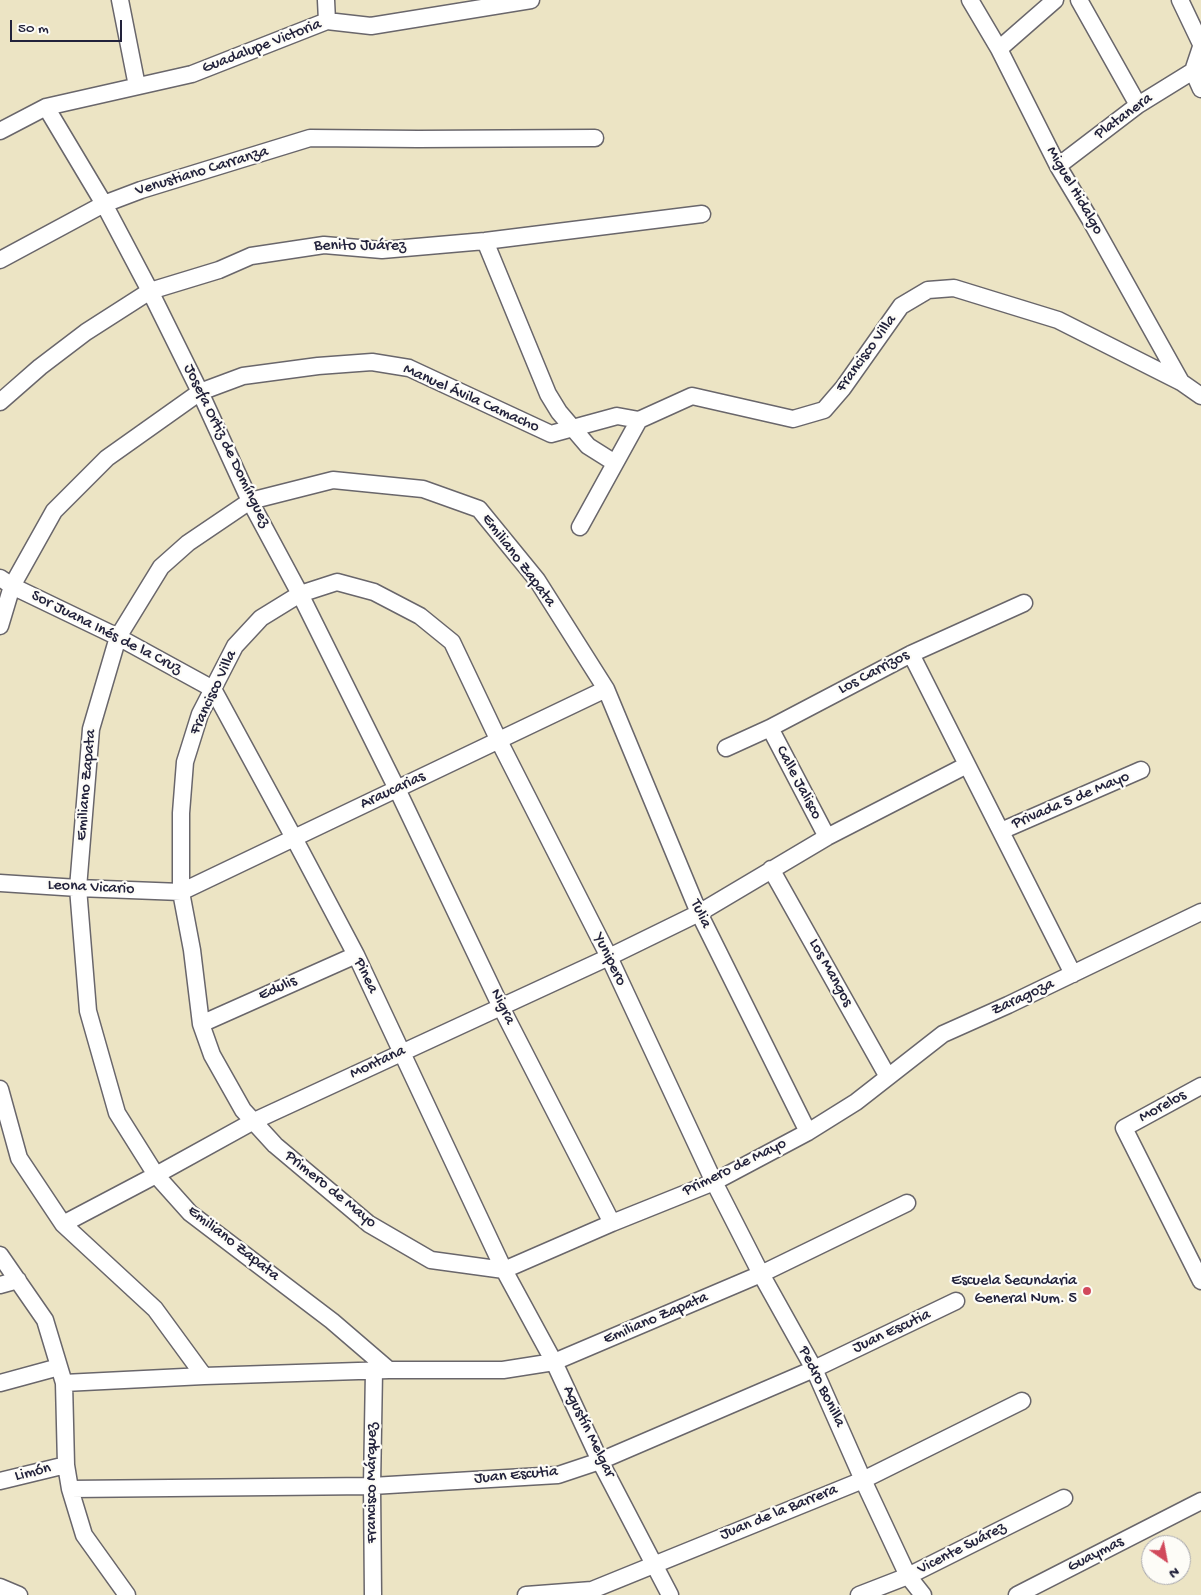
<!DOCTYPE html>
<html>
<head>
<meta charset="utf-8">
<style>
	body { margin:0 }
	#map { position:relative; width:1201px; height:1595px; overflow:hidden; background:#ece4c4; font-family:"Gochi Hand",sans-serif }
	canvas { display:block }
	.north { position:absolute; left:1141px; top:1535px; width:50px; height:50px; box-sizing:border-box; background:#fdfcf7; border:1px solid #a5a5ac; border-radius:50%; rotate:147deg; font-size:14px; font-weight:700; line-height:20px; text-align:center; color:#22223b }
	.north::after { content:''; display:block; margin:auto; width:18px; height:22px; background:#d1495b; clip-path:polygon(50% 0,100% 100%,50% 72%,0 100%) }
	.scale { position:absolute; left:10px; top:20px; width:112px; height:22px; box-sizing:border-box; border:2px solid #22223b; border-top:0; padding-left:6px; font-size:15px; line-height:18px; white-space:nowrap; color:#22223b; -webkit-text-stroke:4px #fdfcf7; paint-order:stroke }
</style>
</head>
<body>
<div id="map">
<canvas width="1201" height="1595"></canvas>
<div class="north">N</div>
<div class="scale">50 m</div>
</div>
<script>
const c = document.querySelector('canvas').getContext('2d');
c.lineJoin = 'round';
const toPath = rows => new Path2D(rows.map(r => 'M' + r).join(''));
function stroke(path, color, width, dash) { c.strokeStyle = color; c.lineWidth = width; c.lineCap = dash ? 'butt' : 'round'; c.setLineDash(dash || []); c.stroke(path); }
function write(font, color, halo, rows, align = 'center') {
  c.font = font + ' "Gochi Hand",sans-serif'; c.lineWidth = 4.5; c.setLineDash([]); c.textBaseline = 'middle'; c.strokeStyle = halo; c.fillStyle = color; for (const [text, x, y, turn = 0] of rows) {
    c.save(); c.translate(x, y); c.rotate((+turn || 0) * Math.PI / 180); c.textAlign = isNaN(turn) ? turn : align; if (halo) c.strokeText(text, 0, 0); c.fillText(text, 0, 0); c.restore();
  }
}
const minor = toPath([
	[120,0,137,86],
	[326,0,327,21],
	[970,0,999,49,1058,166,1091,221,1181,382],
	[1079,0,1138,105],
	[1180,0,1201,44],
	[1201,47,1193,71,1201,89],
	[999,49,1055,0],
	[46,107,104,204,150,291,200,392,250,501,300,594,397,789,501,1007,612,1223],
	[0,131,46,107,192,74,327,21,371,26,531,0],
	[1058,166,1138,105,1193,71],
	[485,241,548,394,559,412,588,446,615,463],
	[0,260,104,204,141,190,310,138,418,139,595,138],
	[0,402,40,367,86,332,150,291,219,270,251,256,324,245,382,250,485,241,702,214],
	[580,527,639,420,692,396,793,419,824,410,843,388,901,306,928,290,954,288,1058,320,1181,382,1201,396],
	[0,578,12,586,118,637,213,689,294,838,356,955,504,1270,554,1362,600,1461,670,1595],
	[0,626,12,586,54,511,107,458,200,392,243,376,318,366,372,362,409,368,551,434,617,416,639,420],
	[911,654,1073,974],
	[770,728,827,837],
	[726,748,770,728,911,654,1024,603],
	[1001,831,1141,770],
	[771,869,888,1077],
	[0,883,78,888,181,892,606,689],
	[201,1024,356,955],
	[1201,1086,1124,1128,1201,1281],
	[0,1089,19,1158,63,1224,155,1309,204,1376],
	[63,1224,156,1175,252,1122,609,957,699,913,827,837,967,765],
	[0,1255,45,1320,64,1383,66,1465,70,1489,84,1535,127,1595],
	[0,1285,18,1280],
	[389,1370,332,1321,190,1213,156,1175,117,1113,88,1011,78,888,91,729,118,637,161,567,188,543,250,501,333,480,423,489,479,509,537,580,606,689,699,913,808,1132],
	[0,1383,59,1367],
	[64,1383,204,1376,389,1370,503,1370,554,1362,761,1274,907,1203],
	[0,1481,66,1465],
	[70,1489,372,1486,558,1475,600,1461,814,1369,956,1301],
	[0,1587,19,1595],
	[373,1595,372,1486,374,1371],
	[526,1595,592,1590,863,1480,1022,1401],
	[859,1595,908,1576,1064,1498],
	[923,1595,908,1576,863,1480,814,1369,761,1274,714,1182,609,957,499,741,452,642,420,616,374,592,337,582,300,594,261,618,235,646,200,714,185,762,181,813,181,892,192,950,201,1024,212,1055,243,1110,275,1145,369,1224,431,1260,504,1270,612,1223,714,1182,808,1132,856,1102,943,1034,1008,1005,1201,912],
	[1017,1595,1201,1501]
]);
const markers = [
	[1087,1291,5,"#d1495b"]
];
const streetNames = [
	["Guadalupe Victoria",262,47,-21],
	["Platanera",1124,117,-36],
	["Venustiano Carranza",202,172,-17],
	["Miguel Hidalgo",1074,191,60],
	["Benito Juárez",360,247],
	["Francisco Villa",867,354,-54],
	["Manuel Ávila Camacho",471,399,24],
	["Josefa Ortiz de Domínguez",226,446,64],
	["Emiliano Zapata",518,561,53],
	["Sor Juana Inés de la Cruz",106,633,27],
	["Los Carrizos",874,673,-28],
	["Francisco Villa",214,693,-65],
	["Calle Jalisco",798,783,62],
	["Emiliano Zapata",87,785,-85],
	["Araucarias",393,791,-25],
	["Privada 5 de Mayo",1071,801,-23],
	["Leona Vicario",91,888,3],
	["Tulia",700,914,65],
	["Yunipero",609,960,64],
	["Los Mangos",830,973,61],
	["Pinea",365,976,64],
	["Edulis",278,989,-24],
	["Zaragoza",1023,998,-25],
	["Nigra",502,1007,64],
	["Montana",378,1063,-25],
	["Morelos",1163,1107,-29],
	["Primero de Mayo",735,1168,-26],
	["Primero de Mayo",330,1190,39],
	["Emiliano Zapata",233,1244,38],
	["Emiliano Zapata",656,1319,-23],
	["Juan Escutia",892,1332,-25],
	["Pedro Bonilla",821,1387,64],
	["Agustín Melgar",588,1432,64],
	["Limón",33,1473,-14],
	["Juan Escutia",516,1476,-5],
	["Francisco Márquez",373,1483,-90],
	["Juan de la Barrera",779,1513,-22],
	["Vicente Suárez",962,1549,-27],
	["Guaymas",1096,1555,-27]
];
const poiNames = [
	["Escuela Secundaria",1077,1282],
	["General Num. 5",1077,1300]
];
stroke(minor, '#69666b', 19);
stroke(minor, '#fff', 16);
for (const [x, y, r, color] of markers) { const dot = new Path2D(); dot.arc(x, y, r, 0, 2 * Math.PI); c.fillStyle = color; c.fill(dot); stroke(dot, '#fdfcf7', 2); }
write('16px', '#22223b', '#fdfcf7', streetNames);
write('16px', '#22223b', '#fdfcf7', poiNames, 'right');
</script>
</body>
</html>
